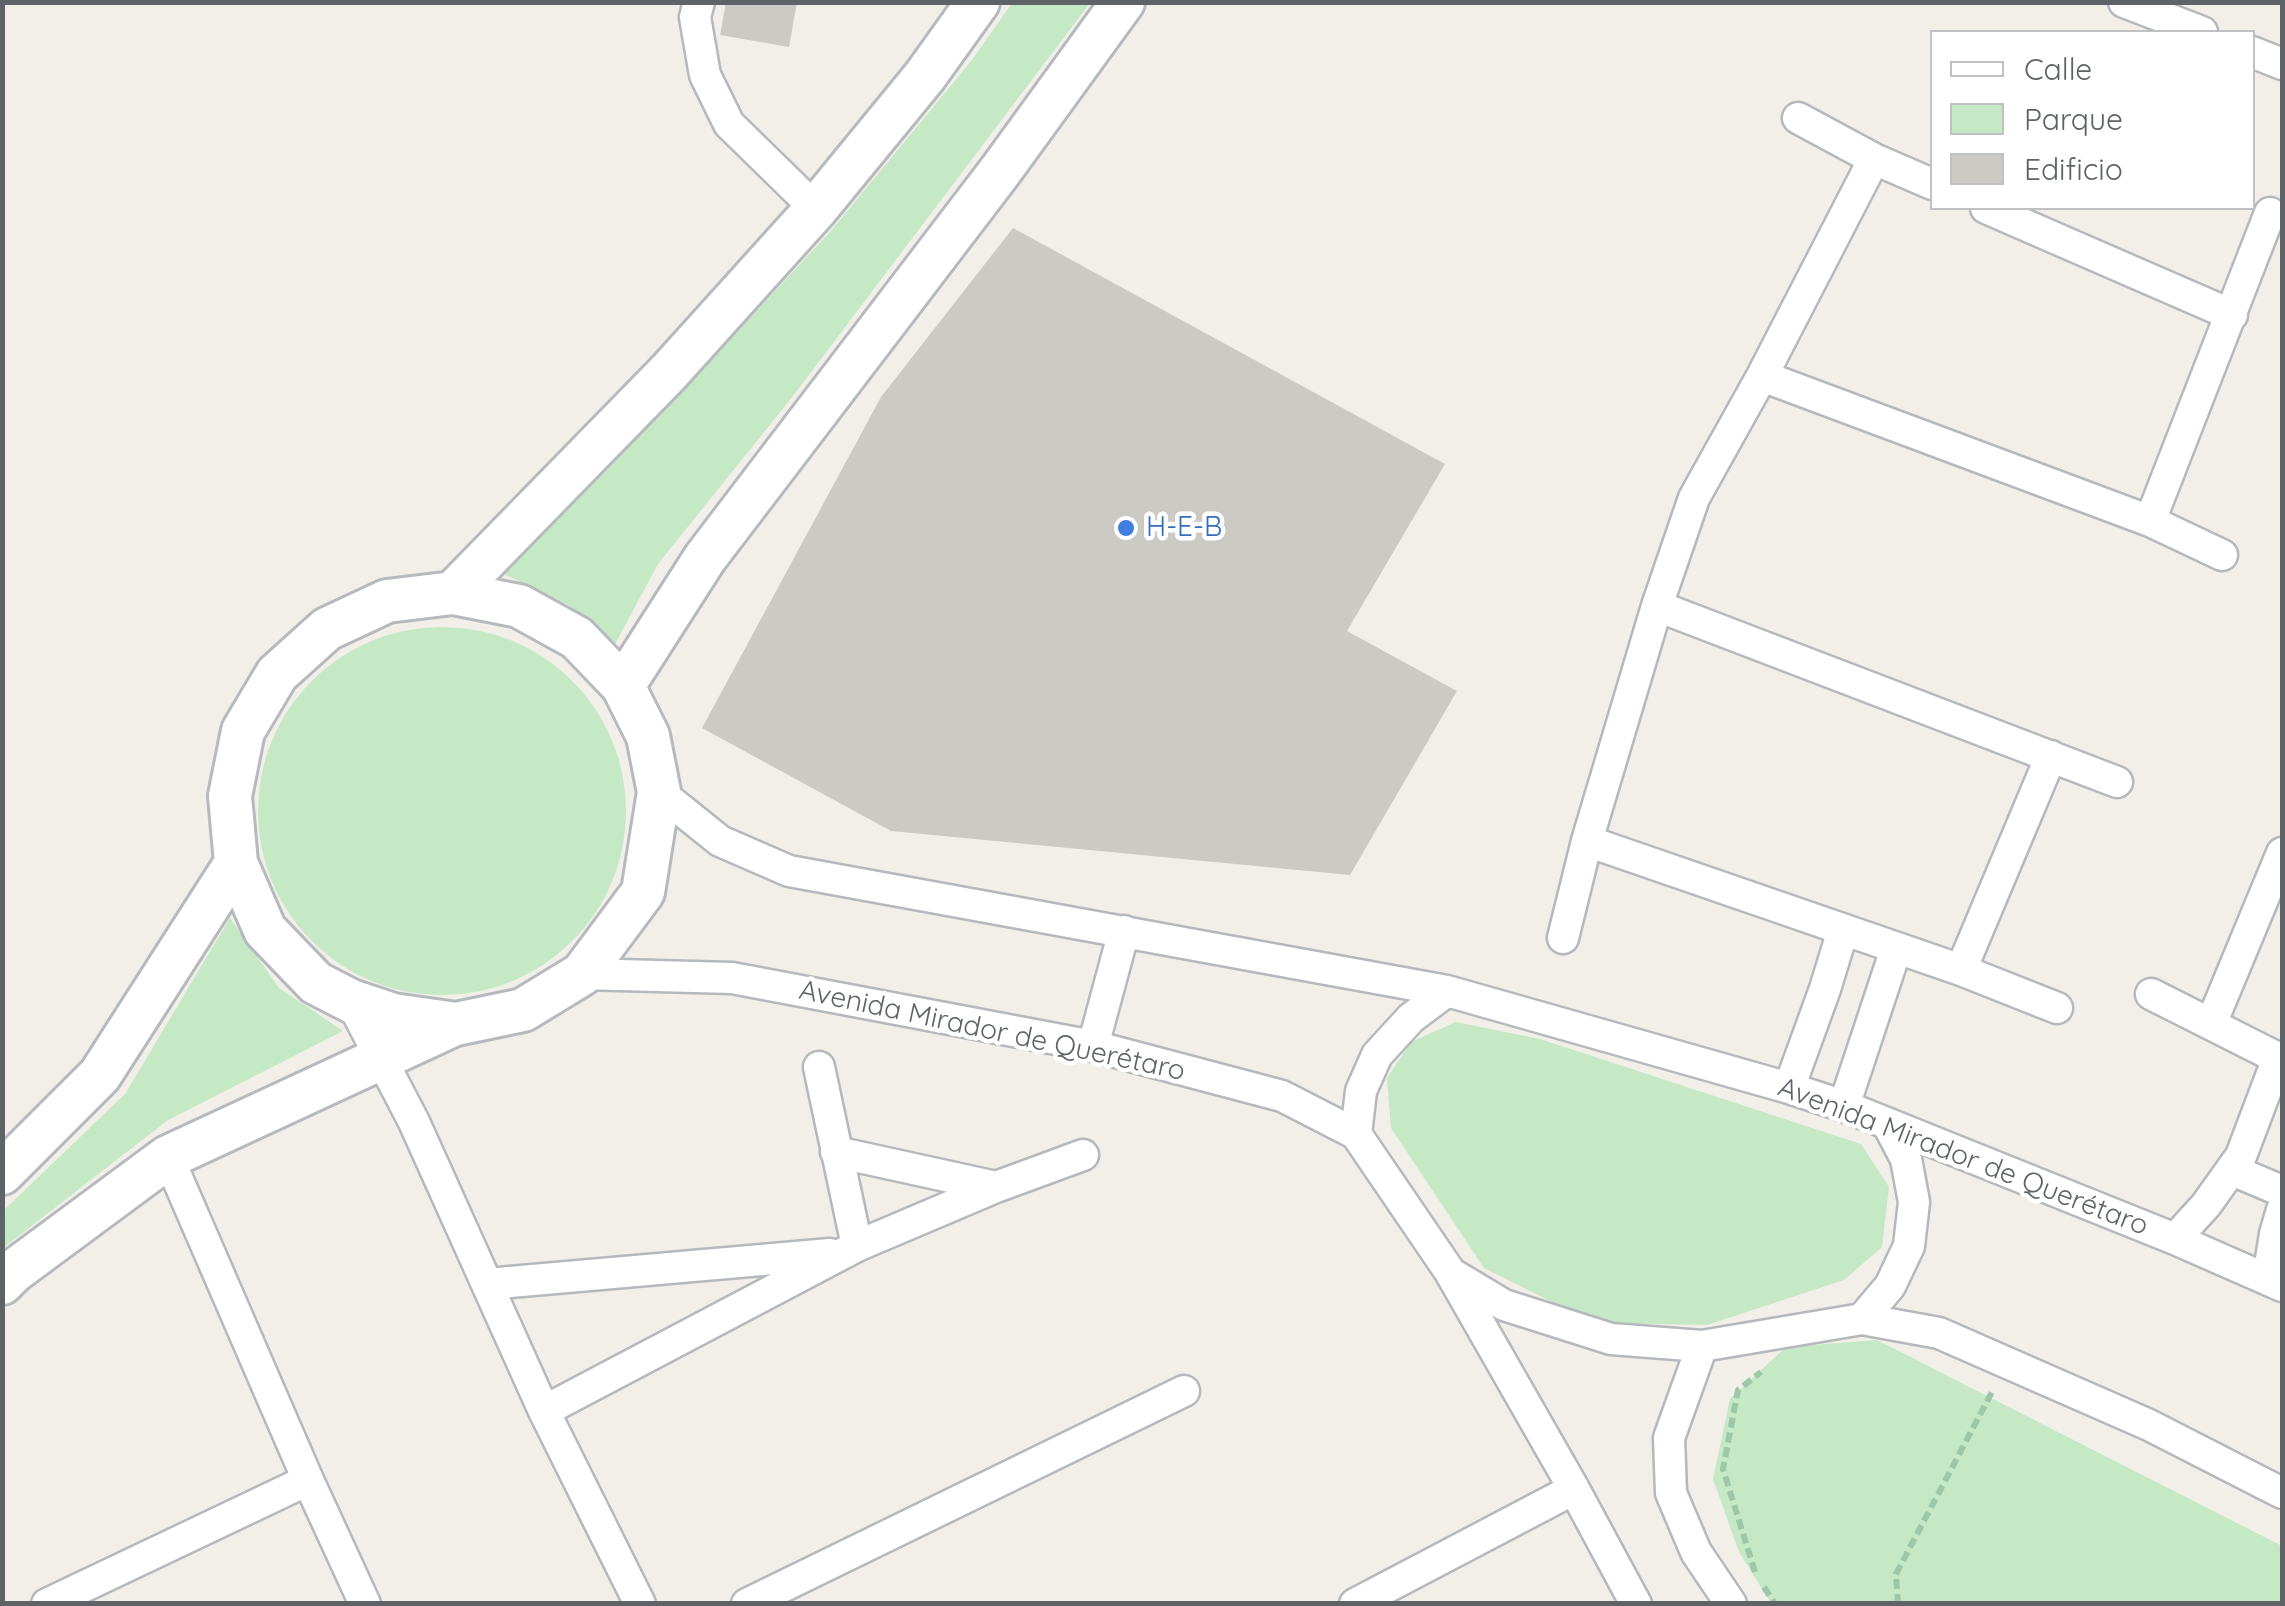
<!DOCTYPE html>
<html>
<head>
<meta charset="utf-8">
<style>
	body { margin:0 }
	#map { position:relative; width:2285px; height:1606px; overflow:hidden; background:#f1efe8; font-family:Quicksand,sans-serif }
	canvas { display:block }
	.frame { position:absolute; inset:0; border:5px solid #5f6368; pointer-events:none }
	.legend { position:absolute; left:1930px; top:30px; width:325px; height:180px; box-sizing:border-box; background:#fff; border:2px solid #bfc1c3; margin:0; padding:12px 18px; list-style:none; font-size:30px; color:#5f6368 }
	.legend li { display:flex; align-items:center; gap:20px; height:50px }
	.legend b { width:50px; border:2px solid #bfc1c3 }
</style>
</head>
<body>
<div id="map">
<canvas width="2285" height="1606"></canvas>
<div class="frame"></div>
<ul class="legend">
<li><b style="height:12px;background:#fff"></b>Calle</li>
<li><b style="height:28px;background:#c5e8c5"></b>Parque</li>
<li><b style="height:28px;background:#cccac5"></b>Edificio</li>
</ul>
</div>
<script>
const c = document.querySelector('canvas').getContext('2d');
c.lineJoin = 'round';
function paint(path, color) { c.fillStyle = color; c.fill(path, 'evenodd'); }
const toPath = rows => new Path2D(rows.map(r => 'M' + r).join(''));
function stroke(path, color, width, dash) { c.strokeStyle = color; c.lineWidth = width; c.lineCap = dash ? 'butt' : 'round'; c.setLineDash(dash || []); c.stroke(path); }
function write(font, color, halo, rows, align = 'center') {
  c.font = font + ' Quicksand,sans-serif'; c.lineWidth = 9; c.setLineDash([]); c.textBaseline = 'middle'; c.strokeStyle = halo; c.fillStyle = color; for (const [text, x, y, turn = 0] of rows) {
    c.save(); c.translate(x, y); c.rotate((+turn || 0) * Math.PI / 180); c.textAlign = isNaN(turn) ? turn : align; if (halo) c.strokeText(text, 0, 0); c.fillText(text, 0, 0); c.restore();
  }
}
const green = toPath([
	[1012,3,1090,3,793,396,658,564,615,644,568,605,502,573,689,383,830,232,972,60],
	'258 811a184 184 0 1 1 368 0a184 184 0 1 1-368 0Z',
	[230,918,279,988,343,1031,168,1120,3,1248,3,1211,125,1094],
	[1456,1022,1540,1039,1861,1144,1889,1187,1882,1247,1844,1280,1707,1325,1594,1323,1484,1268,1391,1128,1387,1078,1411,1042],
	[1877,1340,2282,1546,2282,1603,1771,1603,1739,1552,1713,1479,1730,1399,1786,1347]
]);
const building = toPath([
	[726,2,797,2,789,47,720,35],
	[1013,228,1445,464,1347,631,1457,691,1350,875,891,831,702,728,881,397]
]);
const path = toPath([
	[1755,1572,1723,1469,1738,1390,1761,1372],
	[1764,1587,1775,1604],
	[1898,1604,1896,1574,1993,1390]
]);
const street = toPath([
	[699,2,695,17,705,75,729,124,816,209],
	[2124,2,2202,32],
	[2252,52,2282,64],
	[1798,118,1874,159,1932,184],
	[1986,208,2232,315],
	[1762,376,2150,521,2222,555],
	[2150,521,2270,213],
	[1657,606,2117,782],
	[659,792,720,841,789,871,1447,991,1789,1088,1844,1106,2175,1239,2282,1286],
	[1587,841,1961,970,2057,1008],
	[1563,938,1587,841,1657,606,1694,498,1762,376,1874,159],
	[1961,970,2051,756],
	[582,974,732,978,1093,1046,1282,1096,1356,1134,1450,1272,1574,1489,1636,1604],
	[2151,994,2282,1060],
	[351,1001,414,1122,544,1411,640,1604],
	[2211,1024,2282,853],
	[1093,1046,1124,931],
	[819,1067,857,1246],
	[1789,1088,1825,989,1843,930],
	[1844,1106,1896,949],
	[1356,1134,1361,1091,1377,1055,1411,1018,1447,991],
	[836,1152,996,1187],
	[168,1157,308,1480,365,1604],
	[2232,1170,2282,1191],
	[2175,1239,2206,1205,2241,1156,2278,1058],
	[1454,1275,1504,1305,1611,1339,1702,1346,1862,1319,1939,1333,2149,1425,2282,1493],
	[2268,1278,2275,1234,2282,1210],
	[487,1284,830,1254],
	[1862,1319,1890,1286,1909,1246,1914,1202,1906,1159,1887,1123],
	[1702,1346,1669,1438,1671,1493,1696,1552,1731,1604],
	[544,1411,857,1246,996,1187,1083,1155],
	[47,1604,308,1480],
	[747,1604,1184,1391],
	[1355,1604,1574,1489]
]);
const secondary = toPath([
	[453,593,669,372,816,209,925,76,978,2],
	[623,686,705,558,1001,170,1123,2],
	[2,1173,100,1075,236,863,230,796,243,731,277,674,327,629,387,601,453,593,519,606,577,638,623,686,648,736,659,792,643,892,582,974,523,1010,456,1024,393,1015,351,1001,316,983,265,930,236,863],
	[2,1283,14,1271,168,1157,455,1024]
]);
const markers = [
	[1126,528,10,"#3f7fe0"]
];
const shopNames = [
	["H-E-B",1146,528]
];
const streetNames = [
	["Avenida Mirador de Querétaro",992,1031,12],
	["Avenida Mirador de Querétaro",1963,1157,21]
];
paint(green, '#c5e8c5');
paint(building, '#cccac5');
stroke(street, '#b5b8bc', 35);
stroke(secondary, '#b6babf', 48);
stroke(path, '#9cc7a9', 6, [10, 5]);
stroke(street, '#fff', 30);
stroke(secondary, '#fff', 42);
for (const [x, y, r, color] of markers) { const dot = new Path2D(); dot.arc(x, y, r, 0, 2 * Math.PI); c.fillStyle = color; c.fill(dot); stroke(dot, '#fff', 4); }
write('28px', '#366cbe', '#fff', shopNames, 'left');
write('28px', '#5f6368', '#fff', streetNames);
</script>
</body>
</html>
